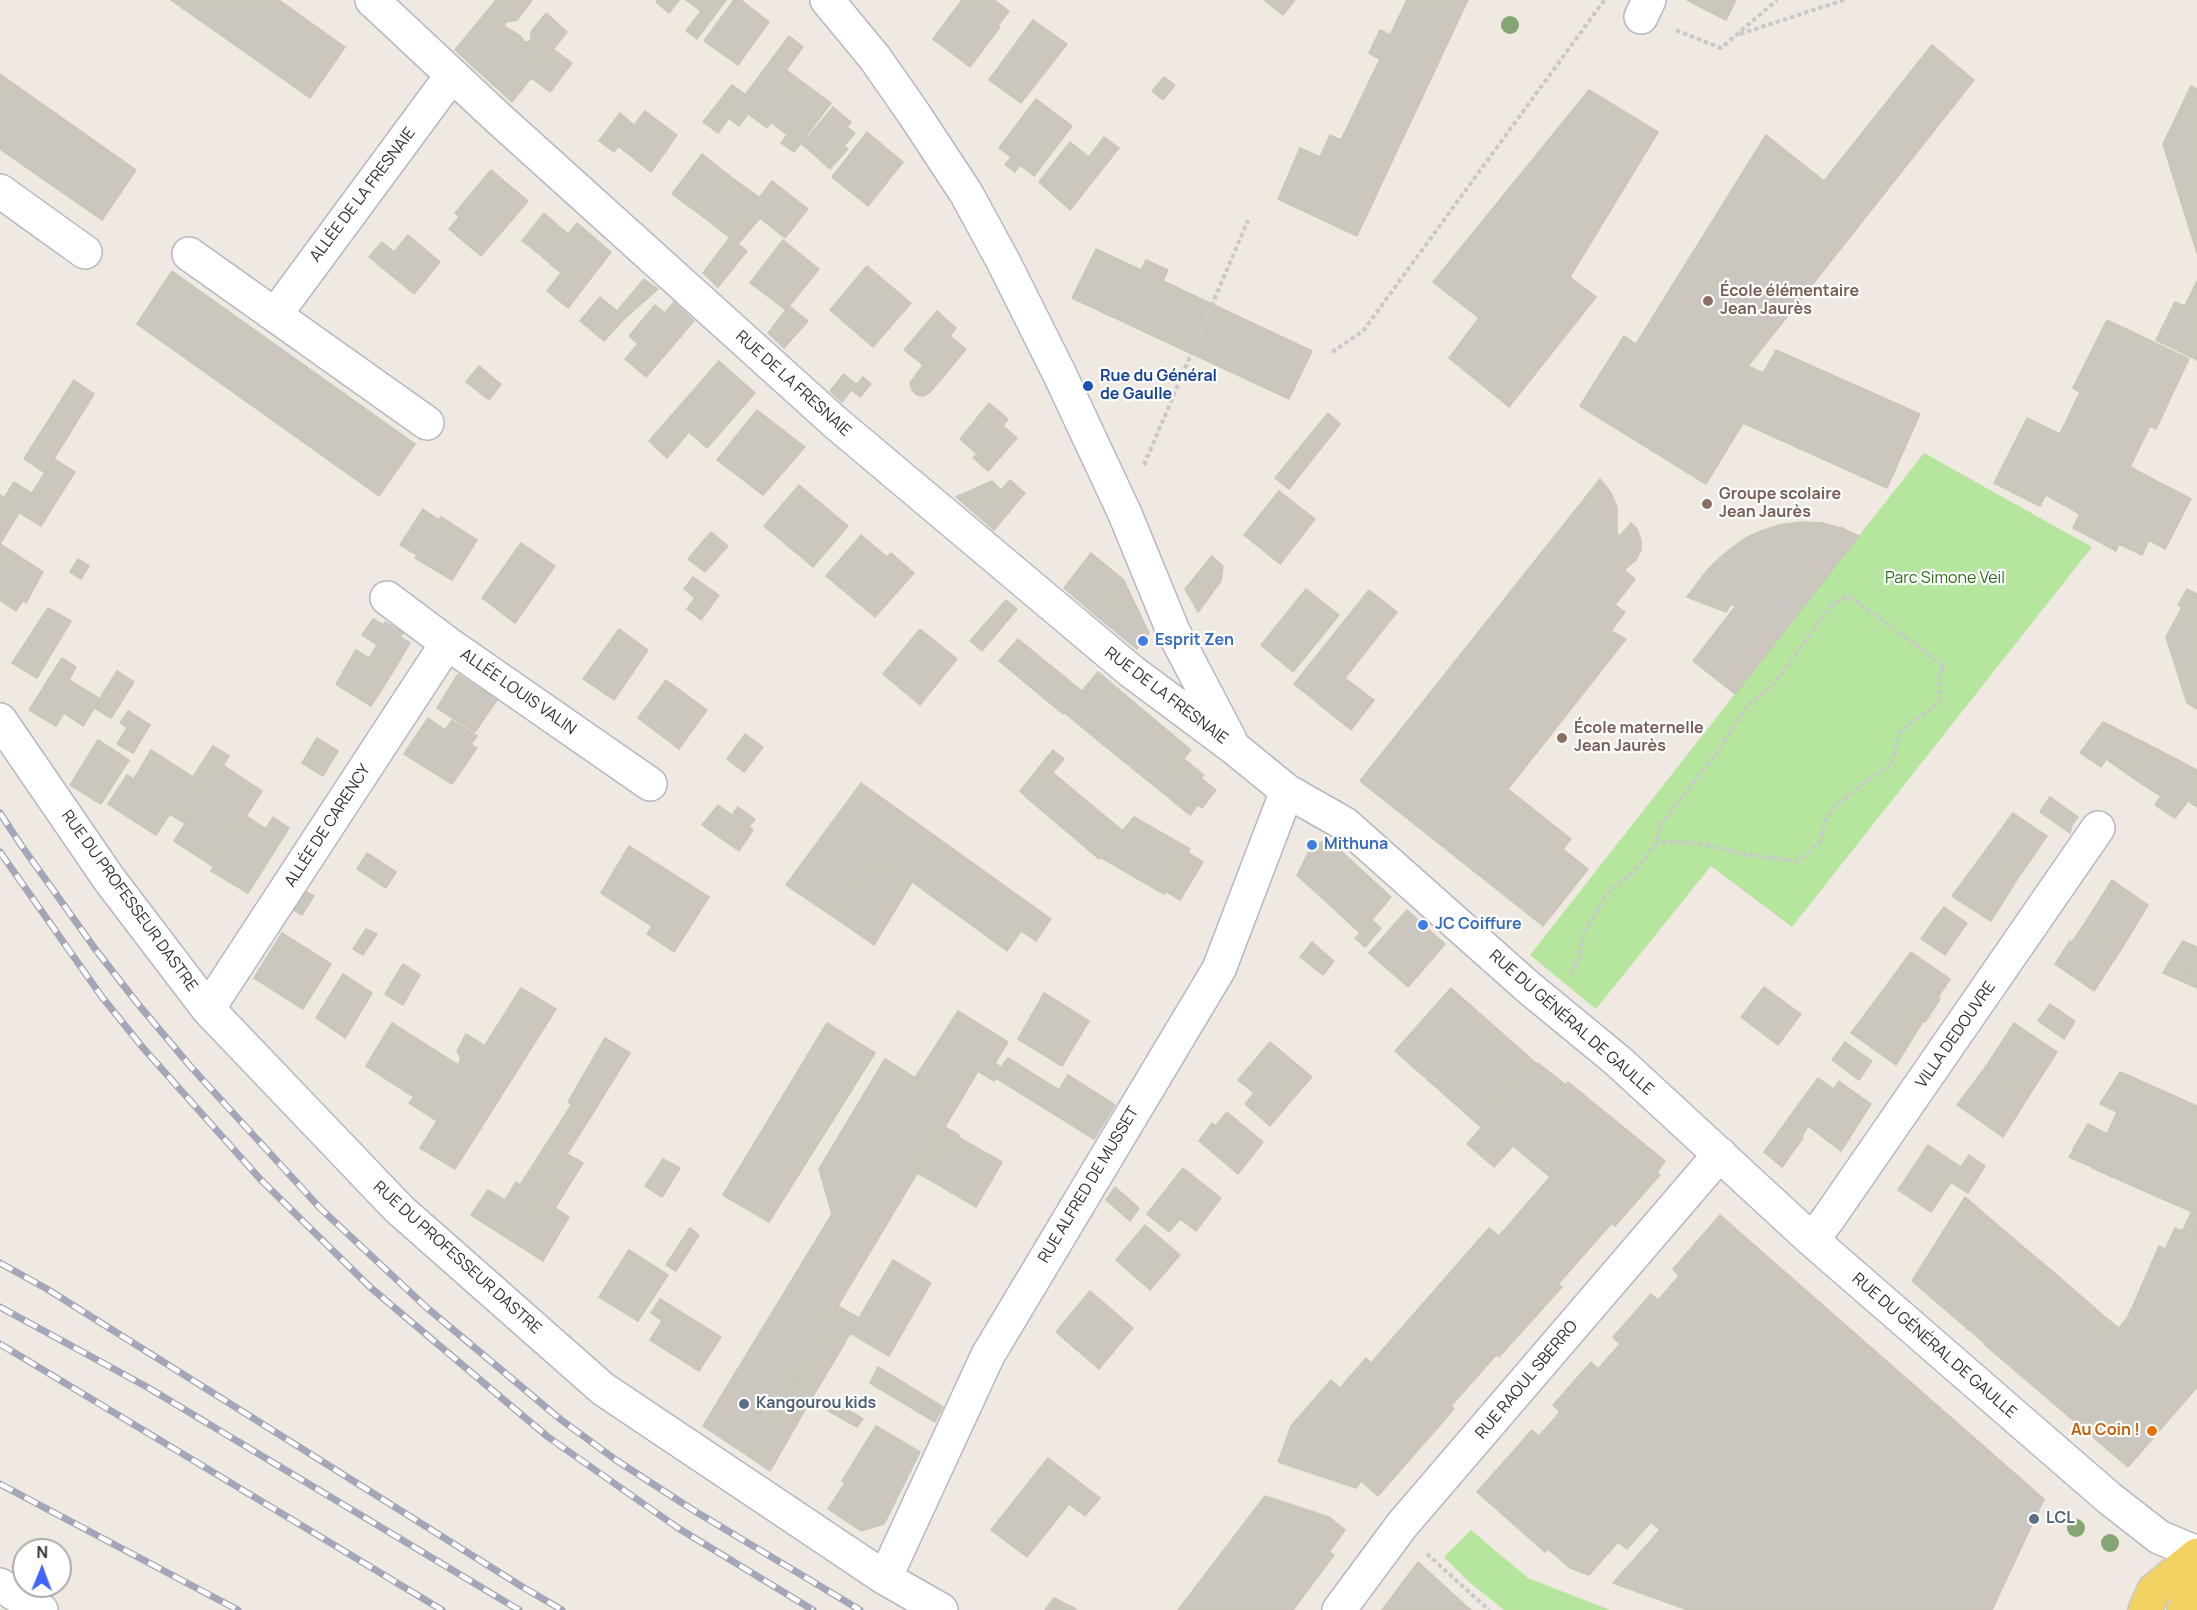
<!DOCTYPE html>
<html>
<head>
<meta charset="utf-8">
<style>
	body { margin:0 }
	#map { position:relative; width:2197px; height:1610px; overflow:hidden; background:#efe9e1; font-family:Manrope,sans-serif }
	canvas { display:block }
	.north { position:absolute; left:12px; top:1538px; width:60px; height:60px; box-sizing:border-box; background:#fff; border:2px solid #ababab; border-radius:50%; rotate:1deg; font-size:16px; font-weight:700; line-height:24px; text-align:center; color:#2e2e2e }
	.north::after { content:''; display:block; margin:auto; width:21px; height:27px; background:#4264fb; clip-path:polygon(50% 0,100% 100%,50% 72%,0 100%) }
</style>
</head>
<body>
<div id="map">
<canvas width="2197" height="1610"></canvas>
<div class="north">N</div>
</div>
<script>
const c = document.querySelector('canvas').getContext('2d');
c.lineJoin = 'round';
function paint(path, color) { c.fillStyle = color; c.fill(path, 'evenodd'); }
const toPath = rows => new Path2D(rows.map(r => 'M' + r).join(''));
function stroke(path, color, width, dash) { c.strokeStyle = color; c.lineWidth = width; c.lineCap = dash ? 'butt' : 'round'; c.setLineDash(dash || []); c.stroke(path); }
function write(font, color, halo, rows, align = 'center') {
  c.font = font + ' Manrope,sans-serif'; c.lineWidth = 4.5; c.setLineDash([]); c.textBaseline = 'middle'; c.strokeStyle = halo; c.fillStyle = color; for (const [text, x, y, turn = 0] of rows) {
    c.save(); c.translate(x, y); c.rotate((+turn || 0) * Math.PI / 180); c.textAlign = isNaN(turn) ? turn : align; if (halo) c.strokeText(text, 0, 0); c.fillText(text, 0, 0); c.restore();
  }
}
const green = toPath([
	[1924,453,2092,547,1792,927,1711,866,1596,1009,1530,955],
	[1471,1530,1528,1578,1610,1610,1504,1610,1468,1581,1444,1557]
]);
const building = toPath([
	[171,0,279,0,345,47,310,98,171,0],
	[496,0,532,0,517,20,506,22,504,26,519,35,525,42,531,41,531,32,546,13,567,32,512,102,455,50,496,0],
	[657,0,679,0,669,13,656,2,657,0],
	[686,0,726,0,697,39,686,31,701,11,686,0],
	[734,0,741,0,769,22,738,65,704,41,734,0],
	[962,0,994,0,1009,11,998,26,1000,27,970,67,933,39,962,0],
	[1264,0,1295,0,1283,15,1264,0],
	[1407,0,1468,0,1357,236,1278,199,1300,148,1320,157,1330,135,1341,140,1380,59,1369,53,1380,30,1390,35,1407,0],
	[1687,0,1736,0,1726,20,1687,0],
	[1033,20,1067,44,1021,103,989,80,1033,20],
	[789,36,803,47,786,70,801,81,767,128,748,114,739,126,728,118,789,36],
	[1932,45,1974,80,1748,366,1763,373,1776,350,1920,414,1887,488,1743,423,1706,484,1580,406,1624,336,1636,344,1766,135,1824,181,1932,45],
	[553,49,572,63,550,92,531,78,553,49],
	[0,74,136,170,102,220,0,149,0,74],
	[1164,77,1175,85,1163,100,1152,91,1164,77],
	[801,81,831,103,794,152,781,143,787,135,771,122,801,81],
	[732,85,746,95,718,133,703,122,732,85],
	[2191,86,2197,89,2197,253,2163,144,2191,86],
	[1589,90,1658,132,1570,277,1596,297,1509,407,1449,358,1479,318,1433,282,1589,90],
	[1036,99,1072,126,1034,176,1020,165,1015,172,1005,165,1011,157,999,148,1036,99],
	[833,107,851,122,847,127,855,133,844,146,848,149,830,169,802,144,833,107],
	[645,111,677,135,651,172,618,146,645,111],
	[620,113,634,125,614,152,599,141,620,113],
	[867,132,903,162,868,206,832,177,867,132],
	[1104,137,1119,148,1070,210,1039,182,1070,142,1089,157,1104,137],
	[702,154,731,177,702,216,672,194,702,154],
	[491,170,528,201,481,256,449,229,459,217,455,213,491,170],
	[731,177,760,198,729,237,702,216,731,177],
	[772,181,808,209,785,238,760,218,738,244,747,251,718,287,703,273,772,181],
	[544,213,554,222,533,249,522,241,544,213],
	[554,222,568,234,577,223,611,252,568,308,547,291,561,273,533,249,554,222],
	[408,235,440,262,414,294,369,257,382,242,394,252,408,235],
	[783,240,819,269,786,310,750,283,783,240],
	[1096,249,1141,270,1146,260,1168,270,1163,281,1312,351,1289,399,1072,298,1096,249],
	[867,266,911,303,873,347,830,310,867,266],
	[172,271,415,444,379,496,137,324,172,271],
	[644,279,658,289,624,319,604,341,580,321,600,297,617,311,644,279],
	[2197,281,2197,360,2156,340,2175,302,2185,306,2197,281],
	[674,302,694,321,646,377,625,359,638,344,629,336,655,305,665,313,674,302],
	[789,306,808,321,784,348,768,333,789,306],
	[937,311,956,328,950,336,966,349,944,376,926,361,923,365,904,350,937,311],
	[2107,320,2189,359,2156,429,2150,426,2130,467,2191,499,2165,549,2149,540,2142,555,2119,544,2116,551,2096,540,2103,531,2078,517,2080,514,2046,495,2044,498,1999,473,2027,418,2060,434,2080,392,2073,388,2107,320],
	[719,361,755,393,707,448,689,432,667,458,649,441,719,361],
	[926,361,944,376,930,392,924,396,917,395,912,390,910,383,926,361],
	[479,366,501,384,489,400,466,382,479,366],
	[844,374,856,384,842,402,830,391,844,374],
	[863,377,871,384,860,397,852,390,863,377],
	[74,380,94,394,45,473,24,459,74,380],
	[989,403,1008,419,1003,426,1017,438,988,471,973,458,977,454,960,439,989,403],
	[757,410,805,447,763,495,717,460,757,410],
	[1328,413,1340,424,1289,489,1275,478,1328,413],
	[54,459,75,472,56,502,35,488,54,459],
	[1999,473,2021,485,2014,493,1994,483,1999,473],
	[1600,479,1611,493,1617,507,1617,533,1620,536,1631,523,1637,529,1641,540,1641,550,1636,560,1624,570,1635,579,1615,605,1625,612,1611,631,1626,639,1508,789,1571,839,1563,849,1588,869,1543,926,1360,781,1600,479],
	[1010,480,1025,493,994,530,978,516,1010,480],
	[992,481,1001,490,978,516,956,497,992,481],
	[14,482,31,493,0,544,0,495,4,498,14,482],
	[799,485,848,526,813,567,764,526,799,485],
	[2021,485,2044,498,2040,506,2014,493,2021,485],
	[35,488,56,502,41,526,20,513,35,488],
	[1279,491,1315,519,1280,564,1244,535,1279,491],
	[423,509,439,520,441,517,477,540,452,580,415,558,417,555,400,545,423,509],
	[2078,517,2103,531,2096,540,2073,528,2078,517],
	[1802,522,1822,523,1842,528,1859,536,1735,694,1693,661,1735,607,1731,604,1726,612,1687,597,1709,568,1724,554,1744,539,1761,531,1779,525,1802,522],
	[711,532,728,546,705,572,688,559,711,532],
	[861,535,887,557,891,553,914,573,875,617,826,576,861,535],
	[521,543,555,566,515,623,482,598,521,543],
	[0,544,43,572,26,603,23,600,16,611,0,600,0,544],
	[1091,553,1124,580,1126,585,1100,619,1064,588,1091,553],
	[1212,556,1223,566,1221,581,1198,612,1185,589,1212,556],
	[78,559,89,566,81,579,70,572,78,559],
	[693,577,719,595,701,620,687,609,695,598,684,589,693,577],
	[1126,585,1149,633,1137,649,1100,619,1126,585],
	[1306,589,1339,615,1293,672,1261,645,1306,589],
	[2187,589,2197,594,2197,709,2187,703,2166,637,2182,607,2178,605,2187,589],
	[1369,590,1397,612,1345,678,1374,700,1351,730,1294,684,1369,590],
	[1006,600,1017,609,982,651,970,641,1006,600],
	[48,608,71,621,37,678,12,663,48,608],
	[373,619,383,625,385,622,403,633,400,637,410,643,392,673,369,658,377,645,362,635,373,619],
	[619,629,648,650,614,700,583,679,619,629],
	[920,629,957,659,920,705,883,674,920,629],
	[1018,639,1082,691,1098,672,1130,699,1096,739,1065,713,1063,714,999,661,1018,639],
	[356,650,392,673,371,706,336,684,356,650],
	[62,658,76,667,69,680,100,699,83,726,64,713,56,726,29,710,62,658],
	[117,671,134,682,111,718,94,708,117,671],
	[458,674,497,700,475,732,437,708,458,674],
	[666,680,707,710,679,749,638,718,666,680],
	[1130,699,1191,750,1158,789,1096,739,1130,699],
	[128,711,150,725,142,738,120,723,128,711],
	[428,718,445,730,452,720,477,736,471,744,477,748,452,784,404,754,428,718],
	[2103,722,2155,748,2133,778,2106,759,2101,767,2080,753,2103,722],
	[127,728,142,738,133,753,117,744,127,728],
	[745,734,763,747,744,772,727,759,745,734],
	[317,738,338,751,323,776,302,763,317,738],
	[98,740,129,760,101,804,70,785,98,740],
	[213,746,229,756,186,824,170,814,156,835,108,804,127,775,134,779,151,750,193,777,213,746],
	[2155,748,2197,770,2197,807,2188,801,2175,818,2155,805,2161,796,2133,778,2155,748],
	[1053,750,1064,759,1049,777,1045,774,1026,797,1020,791,1053,750],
	[1183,758,1204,775,1201,778,1216,790,1202,808,1198,805,1190,815,1158,789,1183,758],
	[223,765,262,791,214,867,174,841,223,765],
	[1053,773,1123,831,1099,859,1026,797,1045,774,1049,777,1053,773],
	[861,783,1051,919,1036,941,1021,931,1007,951,882,860,838,920,786,885,861,783],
	[2050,797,2078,817,2072,825,2070,833,2040,812,2050,797],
	[718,805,732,815,738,807,755,819,749,827,753,830,739,851,702,825,718,805],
	[2013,813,2047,836,2018,878,1983,854,2013,813],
	[246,816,266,829,273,817,289,828,248,893,211,871,246,816],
	[1134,817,1190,849,1164,894,1100,857,1134,817],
	[1329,840,1391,897,1372,920,1381,928,1365,947,1355,938,1360,933,1297,875,1312,845,1329,840],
	[629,846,709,897,674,952,647,934,652,926,601,893,629,846],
	[367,853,396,872,386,888,357,869,367,853],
	[1188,853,1203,862,1180,900,1165,891,1188,853],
	[1983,854,2018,878,1991,921,1952,896,1983,854],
	[882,860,912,882,874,945,838,920,882,860],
	[2112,880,2148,905,2122,948,2085,923,2112,880],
	[298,887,314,896,302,915,287,906,298,887],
	[1944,907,1967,923,1956,939,1932,923,1944,907],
	[1407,910,1445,944,1408,987,1369,953,1407,910],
	[1932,923,1956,939,1945,955,1921,939,1932,923],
	[2085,923,2122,948,2094,991,2055,964,2070,941,2072,942,2085,923],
	[366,929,377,934,363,955,353,949,366,929],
	[282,933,331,964,303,1009,254,978,282,933],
	[2183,941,2197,947,2197,988,2186,983,2190,973,2169,963,2183,941],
	[1312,942,1334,961,1323,975,1300,957,1312,942],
	[1911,952,1950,979,1938,997,1940,999,1925,1022,1881,993,1911,952],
	[2169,962,2191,972,2186,983,2163,973,2169,962],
	[403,964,420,975,403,1005,385,994,403,964],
	[343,974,372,993,345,1038,316,1018,343,974],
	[1764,987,1801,1014,1778,1045,1741,1017,1764,987],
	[521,988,556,1009,455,1169,420,1148,521,988],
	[1451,988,1537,1064,1481,1127,1395,1051,1451,988],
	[1044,993,1089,1021,1062,1066,1018,1039,1044,993],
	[1881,993,1923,1021,1896,1065,1851,1033,1881,993],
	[2050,1004,2075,1021,2064,1039,2038,1021,2050,1004],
	[958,1011,1008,1042,995,1063,1001,1067,1008,1058,1059,1090,1068,1075,1115,1105,1094,1139,996,1078,994,1081,978,1071,958,1105,915,1078,958,1011],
	[392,1023,458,1065,461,1059,457,1051,466,1034,485,1046,437,1121,409,1103,414,1097,366,1066,392,1023],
	[827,1023,875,1053,769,1222,723,1195,827,1023],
	[2014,1023,2057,1052,2030,1094,1987,1065,2014,1023],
	[605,1038,630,1053,591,1116,568,1102,605,1038],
	[1270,1042,1312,1077,1296,1095,1255,1060,1270,1042],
	[1845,1042,1872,1061,1859,1080,1832,1060,1845,1042],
	[885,1059,958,1105,748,1456,703,1426,832,1214,819,1169,885,1059],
	[1255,1060,1296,1095,1270,1126,1245,1104,1254,1093,1238,1080,1255,1060],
	[1538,1063,1566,1085,1568,1082,1665,1161,1657,1172,1660,1175,1615,1226,1612,1223,1558,1284,1562,1287,1499,1357,1496,1355,1451,1406,1454,1409,1378,1496,1361,1481,1356,1488,1278,1462,1291,1426,1331,1380,1340,1388,1366,1358,1371,1363,1489,1228,1499,1236,1550,1177,1513,1146,1494,1167,1467,1144,1538,1063],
	[1987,1065,2030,1094,2003,1137,1957,1105,1987,1065],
	[2120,1072,2133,1077,2128,1088,2114,1082,2120,1072],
	[2132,1077,2197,1106,2197,1214,2092,1168,2096,1159,2073,1149,2088,1124,2107,1134,2117,1112,2100,1104,2114,1082,2128,1088,2132,1077],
	[1818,1078,1834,1089,1839,1081,1871,1104,1841,1151,1808,1126,1802,1136,1803,1138,1782,1167,1764,1152,1818,1078],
	[572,1104,591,1116,512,1241,471,1215,488,1190,505,1200,516,1182,520,1185,572,1104],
	[1227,1112,1263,1142,1238,1174,1199,1141,1212,1123,1215,1126,1227,1112],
	[945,1127,959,1135,932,1181,917,1173,945,1127],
	[958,1137,1002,1162,976,1207,932,1181,958,1137],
	[1928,1145,1961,1167,1969,1155,1985,1166,1968,1193,1951,1182,1931,1212,1898,1190,1928,1145],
	[2074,1149,2096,1159,2092,1167,2069,1157,2074,1149],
	[567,1154,583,1163,555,1208,569,1217,543,1261,512,1241,567,1154],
	[663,1159,680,1168,662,1197,645,1186,663,1159],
	[1183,1168,1221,1198,1196,1231,1180,1219,1169,1232,1147,1214,1183,1168],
	[1115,1187,1139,1208,1130,1221,1106,1200,1115,1187],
	[1965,1197,2034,1256,2030,1261,2045,1275,2050,1269,2104,1316,2099,1321,2119,1337,2134,1320,2138,1310,2132,1308,2159,1246,2165,1249,2175,1228,2195,1235,2197,1230,2197,1387,2128,1467,1985,1345,1990,1339,1974,1326,1970,1331,1912,1281,1965,1197],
	[2192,1211,2197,1214,2197,1230,2195,1235,2183,1230,2192,1211],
	[1720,1215,2044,1499,1992,1610,1688,1610,1613,1583,1660,1530,1651,1522,1627,1549,1618,1542,1589,1575,1570,1568,1548,1549,1545,1552,1477,1492,1532,1430,1539,1436,1560,1412,1553,1405,1591,1362,1598,1369,1620,1344,1613,1337,1651,1294,1658,1300,1679,1276,1673,1269,1720,1215],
	[1145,1225,1180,1255,1150,1290,1116,1260,1145,1225],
	[690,1228,699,1235,676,1271,666,1265,690,1228],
	[629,1250,668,1275,638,1321,599,1297,629,1250],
	[2034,1256,2050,1269,2045,1275,2029,1261,2034,1256],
	[893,1260,931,1283,889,1356,850,1333,843,1346,822,1333,838,1306,859,1318,893,1260],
	[1090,1291,1133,1328,1099,1369,1056,1332,1090,1291],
	[660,1299,721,1337,699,1371,650,1340,662,1321,651,1313,660,1299],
	[2132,1308,2138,1310,2134,1320,2118,1338,2099,1321,2104,1316,2119,1328,2127,1318,2132,1308],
	[1974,1326,1990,1339,1986,1345,1970,1330,1974,1326],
	[822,1333,843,1346,816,1391,795,1379,822,1333],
	[878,1367,943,1407,935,1422,870,1383,878,1367],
	[795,1379,816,1391,770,1471,748,1456,795,1379],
	[828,1398,863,1419,857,1427,823,1408,828,1398],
	[876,1426,920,1452,884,1524,861,1531,828,1509,845,1483,842,1481,876,1426],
	[1048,1458,1100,1498,1085,1516,1069,1504,1027,1557,991,1530,1048,1458],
	[1265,1496,1329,1517,1345,1530,1329,1552,1334,1555,1293,1610,1178,1610,1265,1496],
	[1418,1562,1463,1603,1471,1610,1382,1610,1418,1562],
	[1054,1598,1076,1609,1045,1610,1054,1598]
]);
const path = toPath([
	[1676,30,1721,48,1777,0],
	[1740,34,1844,0],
	[1332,352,1363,331,1603,2,1607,4],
	[1144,465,1248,220],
	[1571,975,1578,961,1584,931,1593,919,1606,894,1633,873,1657,842,1660,825,1710,762,1748,705,1773,685,1832,604,1849,596,1944,666,1940,674,1939,702,1900,732,1891,765,1862,784,1832,810,1826,819,1819,843,1797,861,1743,854,1698,843,1657,842],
	[1427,1554,1489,1610]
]);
const minor = toPath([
	[372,0,497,117,836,423,1131,671,1233,747,1287,791,1345,824,1528,987,1618,1061,1812,1240,2109,1498,2159,1537,2197,1553],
	[827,0,875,58,914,114,966,193,1003,261,1060,375,1125,514,1173,631,1230,740],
	[1641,17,1649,0],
	[0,191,85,252],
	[189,254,427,423],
	[275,315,452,75],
	[387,598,447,643,650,784],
	[0,720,109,879,208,1009,399,1209,603,1389,885,1578,941,1610],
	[208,1009,447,643],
	[1812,1240,1828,1219,2098,828],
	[885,1578,988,1355,1219,969,1287,791],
	[0,1585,41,1610],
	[1339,1610,1402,1525,1720,1154]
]);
const major = toPath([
	[2145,1610,2154,1590,2197,1555],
	[2184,1610,2197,1562]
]);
const rail = toPath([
	[0,813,21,845,96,950,138,1004,191,1067,320,1208,426,1307,560,1419,616,1460,693,1510,860,1610],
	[0,852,102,997,144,1049,261,1180,371,1288,548,1437,678,1528,813,1610],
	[0,1263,47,1289,521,1586,562,1610],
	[0,1307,147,1387,519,1610],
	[0,1344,442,1610],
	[0,1484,238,1610]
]);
const trees = [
	[1510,25],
	[2076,1528],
	[2110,1543]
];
const markers = [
	[1708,301,6,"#8d6e63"],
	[1088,386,6,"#1a4fb4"],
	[1707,504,6,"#8d6e63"],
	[1143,641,6,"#3f7fe0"],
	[1562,738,6,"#8d6e63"],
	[1312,845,6,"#3f7fe0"],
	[1423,925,6,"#3f7fe0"],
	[744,1404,6,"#5c6f8a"],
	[2152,1431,6,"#e8710a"],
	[2034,1519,6,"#5c6f8a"]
];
const streetNames = [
	["ALLÉE DE LA FRESNAIE",363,195,-53],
	["RUE DE LA FRESNAIE",793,384,42],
	["ALLÉE LOUIS VALIN",518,692,35],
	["RUE DE LA FRESNAIE",1166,696,37],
	["ALLÉE DE CARENCY",328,826,-57],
	["RUE DU PROFESSEUR DASTRE",129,901,54],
	["RUE DU GÉNÉRAL DE GAULLE",1571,1023,41],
	["VILLA DEDOUVRE",1956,1035,-55],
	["RUE ALFRED DE MUSSET",1089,1185,-59],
	["RUE DU PROFESSEUR DASTRE",457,1258,42],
	["RUE DU GÉNÉRAL DE GAULLE",1934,1346,41],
	["RUE RAOUL SBERRO",1527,1380,-50]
];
const educationNames = [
	["École élémentaire",1720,292],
	["Jean Jaurès",1720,310],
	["Groupe scolaire",1719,495],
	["Jean Jaurès",1719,513],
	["École maternelle",1574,729],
	["Jean Jaurès",1574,747]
];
const transitNames = [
	["Rue du Général",1100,377],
	["de Gaulle",1100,395]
];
const parkNames = [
	["Parc Simone Veil",1945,579]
];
const shopNames = [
	["Esprit Zen",1155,641],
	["Mithuna",1324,845],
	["JC Coiffure",1435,925]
];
const serviceNames = [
	["Kangourou kids",756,1404],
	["LCL",2046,1519]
];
const foodNames = [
	["Au Coin !",2140,1431]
];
paint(green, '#b6e59e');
paint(building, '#cbc7bf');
stroke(building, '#cbc5ba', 1.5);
stroke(minor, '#b4b7c1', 36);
stroke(major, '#c9c9c9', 36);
stroke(path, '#c9c9c9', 4, [4.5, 3]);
stroke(minor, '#fff', 33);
stroke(major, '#f2d163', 33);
stroke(rail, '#a3a6b8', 7);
stroke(rail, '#fff', 4.5, [14]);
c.fillStyle = '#84a574';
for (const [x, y] of trees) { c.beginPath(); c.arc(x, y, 9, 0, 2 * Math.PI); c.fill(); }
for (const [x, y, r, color] of markers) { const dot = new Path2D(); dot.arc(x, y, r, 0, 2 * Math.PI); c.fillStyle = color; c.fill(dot); stroke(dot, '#fff', 2); }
write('16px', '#2e2e2e', '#fff', streetNames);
write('bold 16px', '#785e54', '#fff', educationNames, 'left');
write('bold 16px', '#164399', '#fff', transitNames, 'left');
write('16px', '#2c6e1b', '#fff', parkNames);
write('bold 16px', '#366cbe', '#fff', shopNames, 'left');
write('bold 16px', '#4e5e75', '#fff', serviceNames, 'left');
write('bold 16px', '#c56008', '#fff', foodNames, 'right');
</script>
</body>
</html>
